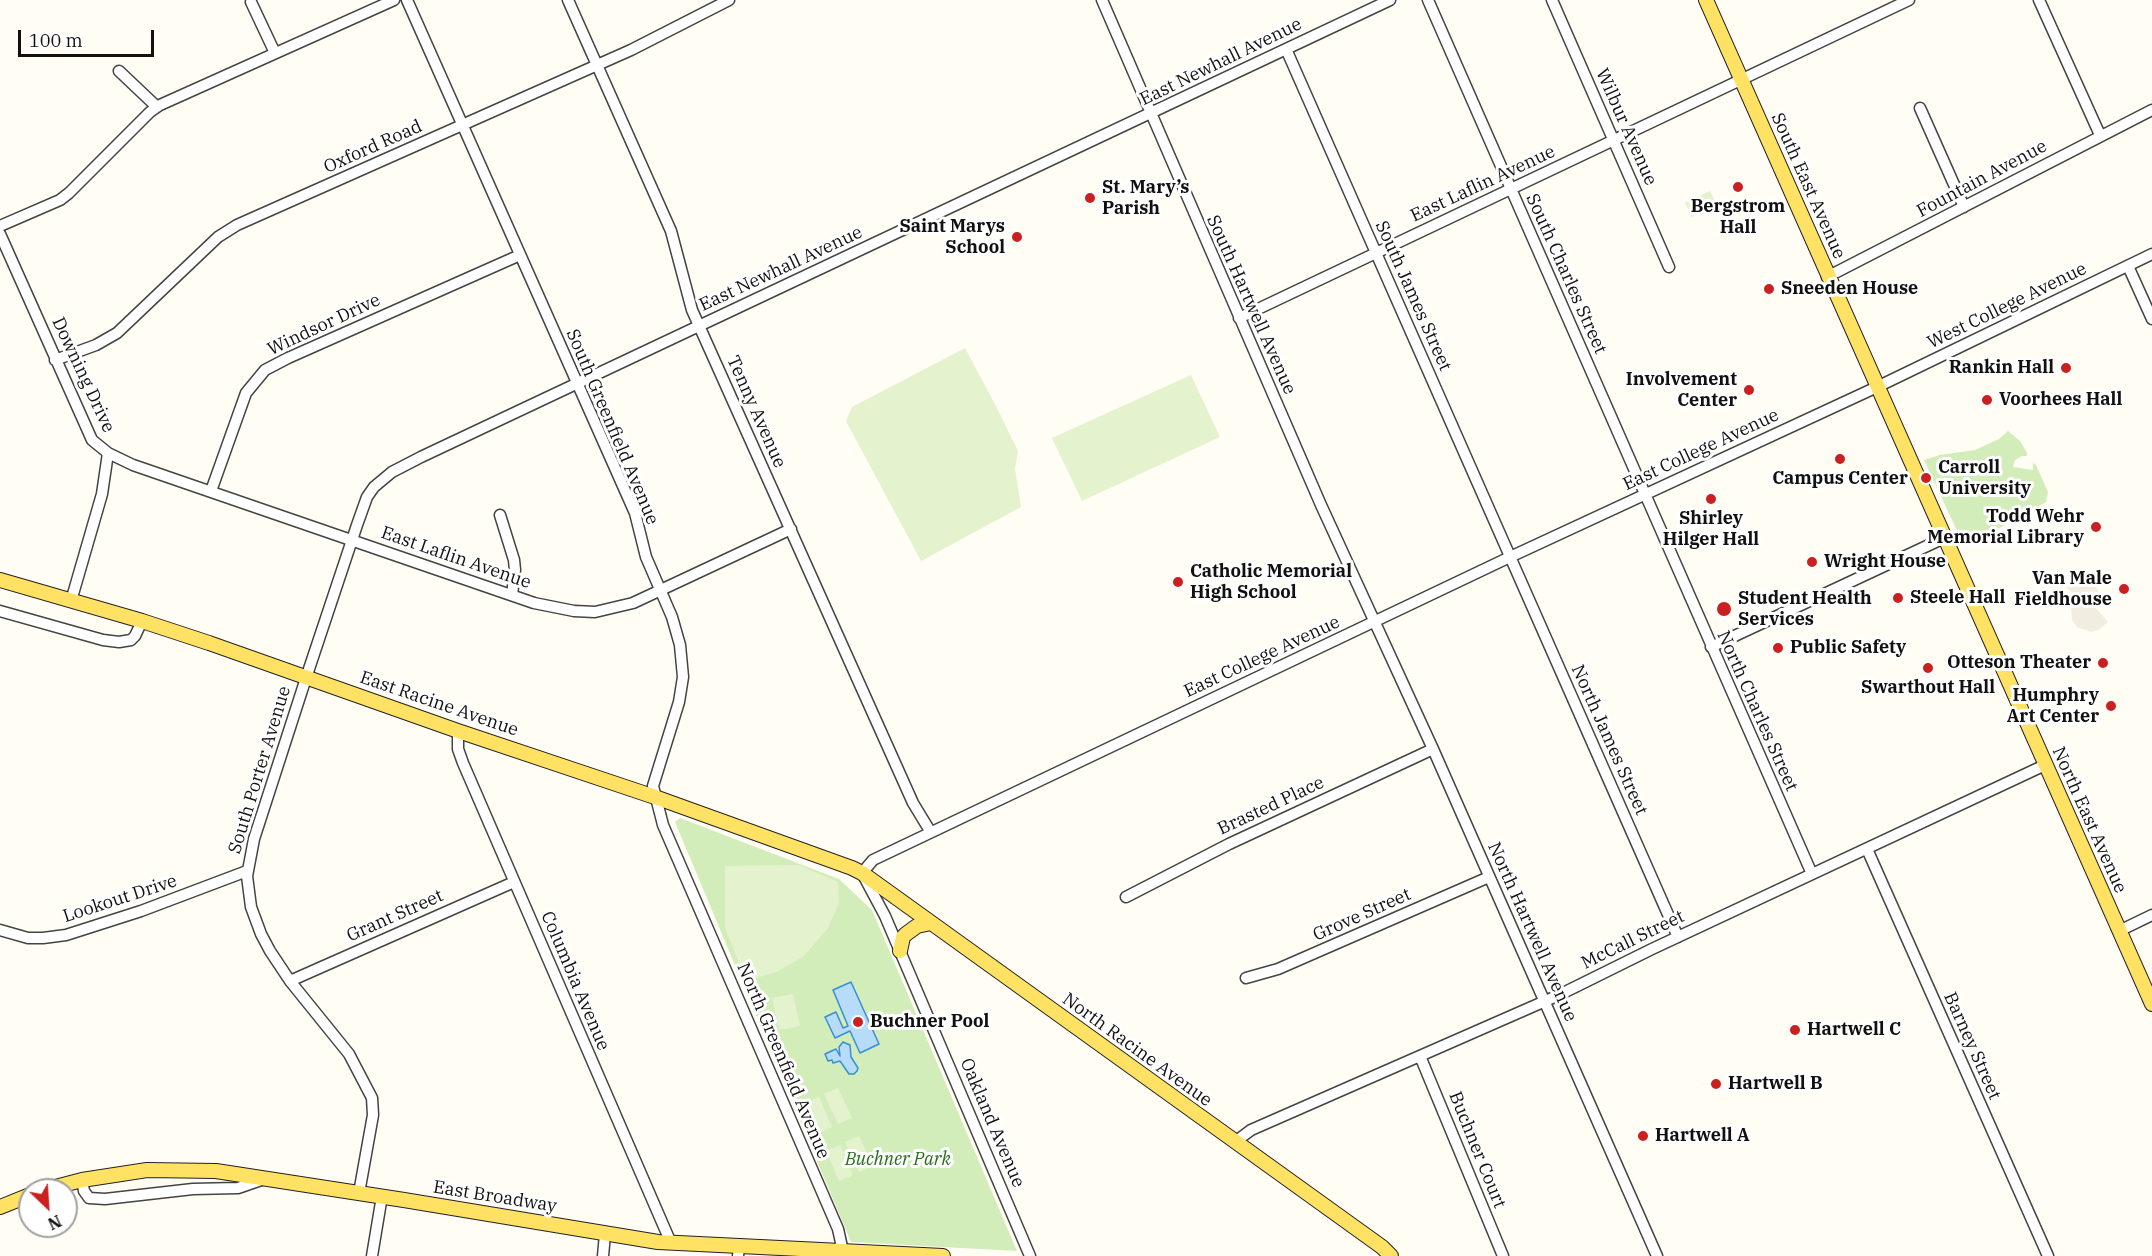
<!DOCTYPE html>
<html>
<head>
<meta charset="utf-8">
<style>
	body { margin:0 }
	#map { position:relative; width:2152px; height:1256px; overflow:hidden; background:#fffdf4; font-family:"IBM Plex Serif",serif }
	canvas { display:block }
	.north { position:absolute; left:18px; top:1178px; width:60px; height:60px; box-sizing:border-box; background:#fff; border:2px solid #a0a0a0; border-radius:50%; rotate:155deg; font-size:16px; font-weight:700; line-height:24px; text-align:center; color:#111 }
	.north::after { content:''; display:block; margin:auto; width:21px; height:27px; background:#ca201f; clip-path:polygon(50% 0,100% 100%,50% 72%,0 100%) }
	.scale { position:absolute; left:18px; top:30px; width:136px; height:27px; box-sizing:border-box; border:3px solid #111; border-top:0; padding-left:8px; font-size:18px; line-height:21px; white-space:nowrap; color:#111; -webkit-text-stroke:4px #fff; paint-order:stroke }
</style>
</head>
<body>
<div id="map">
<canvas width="2152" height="1256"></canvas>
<div class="north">N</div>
<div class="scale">100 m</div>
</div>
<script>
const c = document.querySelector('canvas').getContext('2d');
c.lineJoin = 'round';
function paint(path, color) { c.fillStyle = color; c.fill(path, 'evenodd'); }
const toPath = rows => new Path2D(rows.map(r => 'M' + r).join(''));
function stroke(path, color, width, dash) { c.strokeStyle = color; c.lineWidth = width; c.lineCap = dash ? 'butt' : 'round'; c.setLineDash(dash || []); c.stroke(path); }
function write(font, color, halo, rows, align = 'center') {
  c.font = font + ' "IBM Plex Serif",serif'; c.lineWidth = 6; c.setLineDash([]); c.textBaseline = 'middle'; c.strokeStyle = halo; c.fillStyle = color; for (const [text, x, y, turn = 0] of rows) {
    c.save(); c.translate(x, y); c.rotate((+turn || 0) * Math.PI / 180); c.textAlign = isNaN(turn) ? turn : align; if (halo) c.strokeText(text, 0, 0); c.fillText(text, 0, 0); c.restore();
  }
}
const green = toPath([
	[2008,431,2020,441,2027,453,2027,456,2022,456,2015,460,2013,467,2033,470,2033,463,2036,465,2048,492,2046,502,1987,535,1969,538,1960,537,1924,460,1940,455,1975,450,1999,439],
	[680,818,839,879,872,910,1017,1251,851,1242,675,822]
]);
const pitch = toPath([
	[1710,191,1717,205,1692,217,1685,203],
	[965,348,996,406,1018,451,1015,469,1021,507,921,561,846,421,852,407],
	[1191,375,1220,437,1082,501,1052,438],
	[799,865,838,882,839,903,828,928,803,957,776,972,746,981,725,928,725,866],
	[793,994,800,1026,779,1030,772,998],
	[838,1088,852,1118,838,1124,824,1094],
	[819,1097,832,1127,819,1133,805,1103],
	[859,1136,873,1166,859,1172,845,1142],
	[840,1145,853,1175,839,1181,826,1151]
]);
const plaza = toPath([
	[2087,574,2104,600,2095,607,2108,622,2098,630,2091,632,2077,627,2072,620,2071,607,2077,598,2066,587]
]);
const water = toPath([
	[851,982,879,1044,860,1053,850,1031,835,1038,825,1017,836,1012,843,1028,848,1026,833,990,851,982],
	[843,1042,850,1045,851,1057,858,1068,857,1071,854,1074,849,1074,840,1061,833,1063,832,1060,828,1061,825,1054,836,1049,840,1056,839,1047,843,1042]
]);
const minor = toPath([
	[407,0,635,513,646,557,672,617,680,645,683,677,679,702,653,786,663,825,838,1229,844,1256],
	[568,0,671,231,692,310,913,803,930,831],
	[1102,0,1321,505,1433,749,1657,1256],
	[1428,0,1812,874],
	[1552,0,1669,267],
	[2039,0,2100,135],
	[251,2,275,53],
	[1286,49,1678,937],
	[119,71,157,107],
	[1920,108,1964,207],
	[0,226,60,200,69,193,150,112,160,105,394,0],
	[0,234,92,440,108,453,133,465,534,603,574,611,595,612,633,603,791,529],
	[2128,266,2152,319],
	[1827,277,2152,110],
	[1239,318,1909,0],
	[55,360,96,345,117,333,218,237,237,225,631,50,729,0],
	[211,491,246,393,265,370,288,358,520,255],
	[500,515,514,560,515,570,512,595],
	[71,601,102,494,108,453],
	[0,611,103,640,119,642,131,640,135,636,142,621],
	[1711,647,1944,538],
	[458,731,458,749,463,763,671,1243],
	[1867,849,2048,1256],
	[1126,897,1229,844,1433,749],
	[0,930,28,938,43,938,66,935,141,911,247,871],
	[2119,931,2152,915],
	[1246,978,1278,969,1489,877],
	[290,981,514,882],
	[1420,1056,1503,1256],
	[1235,1142,1251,1130,1559,995,1652,949,2045,765],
	[82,1180,84,1191,89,1198,105,1199,193,1189,238,1188,267,1178],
	[359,1193,373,1115,372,1098,349,1054,290,981,270,951,261,934,251,907,247,876,254,839,306,678,357,525,367,497,374,487,392,472,421,457,1390,0],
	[372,1256,382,1196],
	[603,1256,605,1234],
	[738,1256,739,1247],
	[1030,1256,885,916,862,873,873,860,1510,557,1877,387,2152,254]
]);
const major = toPath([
	[1706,0,2152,1004],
	[0,580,142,621,209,643,458,731,655,797,852,868,862,873,1382,1247,1391,1256],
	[900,951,903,937,906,934,917,926,931,923],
	[44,1190,82,1180,147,1170,216,1171,404,1200,658,1242,943,1256],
	[0,1207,30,1195]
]);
const markers = [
	[1738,187,6,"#ca201f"],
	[1090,198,6,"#ca201f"],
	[1017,237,6,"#ca201f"],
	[1769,289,6,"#ca201f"],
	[2066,368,6,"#ca201f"],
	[1749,390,6,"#ca201f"],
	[1987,400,6,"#ca201f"],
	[1840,459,6,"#ca201f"],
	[1926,478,6,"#ca201f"],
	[1711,499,6,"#ca201f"],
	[2096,527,6,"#ca201f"],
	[1812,562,6,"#ca201f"],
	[1178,582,6,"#ca201f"],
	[2124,589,6,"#ca201f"],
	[1898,598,6,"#ca201f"],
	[1724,609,8,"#ca201f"],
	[1778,648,6,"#ca201f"],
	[2103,663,6,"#ca201f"],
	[1928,668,6,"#ca201f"],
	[2111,706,6,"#ca201f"],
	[858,1022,6,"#ca201f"],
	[1795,1030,6,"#ca201f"],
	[1716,1084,6,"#ca201f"],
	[1643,1136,6,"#ca201f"]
];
const streetNames = [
	["East Newhall Avenue",1221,62,-26],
	["Wilbur Avenue",1626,127,66],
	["Oxford Road",373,147,-24],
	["Fountain Avenue",1982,179,-28],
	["East Laflin Avenue",1483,184,-25],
	["South East Avenue",1808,186,66],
	["East Newhall Avenue",781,269,-25],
	["South Charles Street",1566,274,66],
	["South James Street",1413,296,66],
	["South Hartwell Avenue",1251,305,66],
	["West College Avenue",2007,306,-26],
	["Windsor Drive",324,325,-25],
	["Downing Drive",83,375,65],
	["Tenny Avenue",756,412,66],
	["South Greenfield Avenue",612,427,67],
	["East College Avenue",1701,450,-25],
	["East Laflin Avenue",456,558,19],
	["East College Avenue",1262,657,-25],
	["East Racine Avenue",439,704,19],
	["North Charles Street",1757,711,66],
	["North James Street",1609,740,66],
	["South Porter Avenue",260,770,-73],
	["Brasted Place",1271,806,-25],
	["North East Avenue",2089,820,66],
	["Lookout Drive",120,899,-18],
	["Grove Street",1362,915,-24],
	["Grant Street",395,916,-24],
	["North Hartwell Avenue",1532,932,66],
	["McCall Street",1633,940,-26],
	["Columbia Avenue",575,981,67],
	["Barney Street",1972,1046,66],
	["North Racine Avenue",1137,1050,36],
	["North Greenfield Avenue",783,1061,67],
	["Oakland Avenue",992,1123,67],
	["Buchner Court",1477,1150,68],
	["East Broadway",495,1197,9]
];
const poiNames = [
	["St. Mary’s",1102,188],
	["Parish",1102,209],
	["Bergstrom",1738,207,"center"],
	["Hall",1738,228,"center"],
	["Saint Marys",1005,227,"right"],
	["School",1005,248,"right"],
	["Sneeden House",1781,289],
	["Rankin Hall",2054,368,"right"],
	["Involvement",1737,380,"right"],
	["Center",1737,401,"right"],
	["Voorhees Hall",1999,400],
	["Carroll",1938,468],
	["University",1938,489],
	["Campus Center",1840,479,"center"],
	["Todd Wehr",2084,517,"right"],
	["Memorial Library",2084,538,"right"],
	["Shirley",1711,519,"center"],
	["Hilger Hall",1711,540,"center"],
	["Wright House",1824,562],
	["Catholic Memorial",1190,572],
	["High School",1190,593],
	["Van Male",2112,579,"right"],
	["Fieldhouse",2112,600,"right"],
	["Steele Hall",1910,598],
	["Student Health",1738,599],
	["Services",1738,620],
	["Public Safety",1790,648],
	["Otteson Theater",2091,663,"right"],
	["Swarthout Hall",1928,688,"center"],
	["Humphry",2099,696,"right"],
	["Art Center",2099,717,"right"],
	["Buchner Pool",870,1022],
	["Hartwell C",1807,1030],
	["Hartwell B",1728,1084],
	["Hartwell A",1655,1136]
];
const parkNames = [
	["Buchner Park",898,1160]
];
paint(green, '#d2edba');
paint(pitch, '#e4f3cd');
paint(plaza, '#f1eee1');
paint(water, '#b6dcfa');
stroke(water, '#388ed5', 1.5);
stroke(minor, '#444', 13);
stroke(major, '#222', 16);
stroke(minor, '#fff', 10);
stroke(major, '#ffe264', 14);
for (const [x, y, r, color] of markers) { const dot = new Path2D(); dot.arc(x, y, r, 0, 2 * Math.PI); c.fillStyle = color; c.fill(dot); stroke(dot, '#fff', 2); }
write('18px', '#111', '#fff', streetNames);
write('bold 18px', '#111', '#fff', poiNames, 'left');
write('italic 18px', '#286e1c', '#fff', parkNames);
</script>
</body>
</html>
